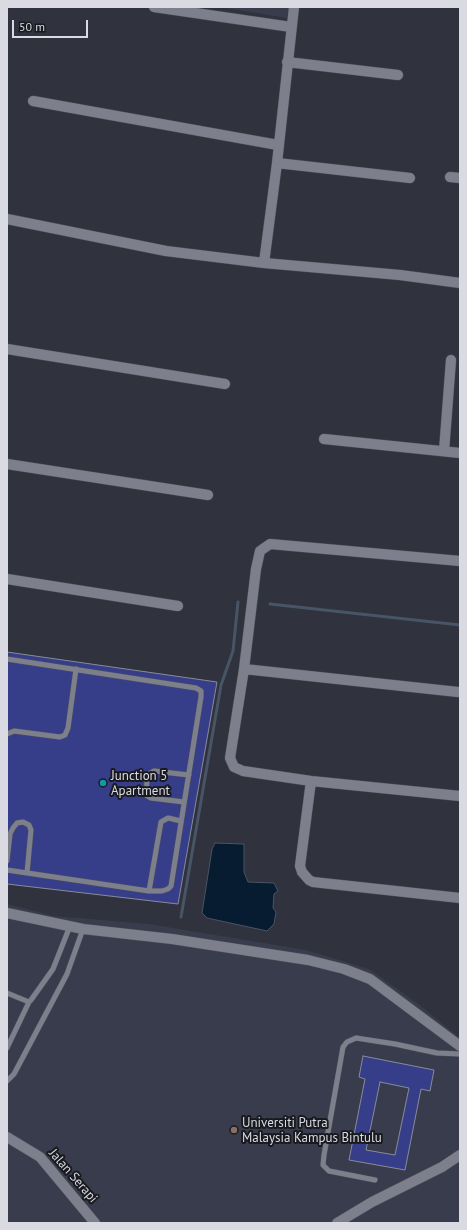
<!DOCTYPE html>
<html>
<head>
<meta charset="utf-8">
<style>
	body { margin:0 }
	#map { position:relative; width:467px; height:1230px; overflow:hidden; background:#30323d; font-family:"PT Sans",sans-serif }
	canvas { display:block }
	.frame { position:absolute; inset:0; border:8px solid #dadbe2; pointer-events:none }
	.scale { position:absolute; left:12px; top:20px; width:76px; height:18px; box-sizing:border-box; border:2px solid #dadbe2; border-top:0; padding-left:5px; font-size:12px; line-height:14px; white-space:nowrap; color:#dadbe2; -webkit-text-stroke:3px #191a1f; paint-order:stroke }
</style>
</head>
<body>
<div id="map">
<canvas width="467" height="1230"></canvas>
<div class="frame"></div>
<div class="scale">50 m</div>
</div>
<script>
const c = document.querySelector('canvas').getContext('2d');
c.lineJoin = 'round';
function paint(path, color) { c.fillStyle = color; c.fill(path, 'evenodd'); }
const toPath = rows => new Path2D(rows.map(r => 'M' + r).join(''));
function stroke(path, color, width, dash) { c.strokeStyle = color; c.lineWidth = width; c.lineCap = dash ? 'butt' : 'round'; c.setLineDash(dash || []); c.stroke(path); }
function write(font, color, halo, rows, align = 'center') {
  c.font = font + ' "PT Sans",sans-serif'; c.lineWidth = 4; c.setLineDash([]); c.textBaseline = 'middle'; c.strokeStyle = halo; c.fillStyle = color; for (const [text, x, y, turn = 0] of rows) {
    c.save(); c.translate(x, y); c.rotate((+turn || 0) * Math.PI / 180); c.textAlign = isNaN(turn) ? turn : align; if (halo) c.strokeText(text, 0, 0); c.fillText(text, 0, 0); c.restore();
  }
}
const built = toPath([
	[219,7,289,7,287,18],
	[7,904,54,916,149,924,306,950,369,969,417,1003,460,1038,460,1223,7,1223]
]);
const water = toPath([
	[215,843,244,844,244,872,248,882,274,883,278,891,274,894,273,908,276,912,274,924,267,931,207,918,202,913,212,849,215,843]
]);
const stream = toPath([
	[270,604,460,625],
	[181,917,221,685,233,651,238,602]
]);
const building = toPath([
	[7,652,217,682,178,904,7,884,7,652],
	[363,1056,434,1070,430,1091,421,1089,405,1170,349,1160,365,1079,359,1077,363,1056],
	[380,1082,409,1088,395,1155,366,1150,380,1082]
]);
const lane = toPath([
	[7,659,196,688,201,691,201,697,171,886,168,889,162,891,149,891,7,870],
	[7,734,14,731,60,737,65,735,68,728,76,669],
	[184,802,151,798,146,795,147,781,149,774,154,771,189,775],
	[7,861,10,834,13,828,17,823,23,822,29,825,31,830,27,873],
	[149,891,161,822,168,818,181,821],
	[7,993,29,1002,31,1000,53,969,70,926],
	[7,1048,29,1002],
	[7,1081,14,1074,67,974,83,929],
	[375,1180,329,1171,323,1165,324,1155,343,1047,347,1042,356,1038,395,1044,437,1053,460,1054]
]);
const street = toPath([
	[154,7,291,27],
	[294,7,277,163,264,263,400,275,460,283],
	[287,62,398,75],
	[33,101,278,145],
	[277,163,410,178],
	[450,177,460,178],
	[7,219,166,251,264,263],
	[7,349,225,384],
	[324,439,460,453],
	[444,451,451,360],
	[7,464,208,495],
	[460,561,270,544,260,551,256,569,244,669,230,758,234,767,243,771,311,781,460,796],
	[7,579,178,606],
	[244,669,458,692],
	[311,781,300,866,302,872,309,880,313,882,460,898],
	[7,913,83,929,172,939,308,960,344,969,370,979,460,1046],
	[7,1137,40,1157,95,1223],
	[337,1223,372,1202,442,1167,460,1155]
]);
const markers = [
	[103,783,4,"#0f9aa8"],
	[234,1130,4,"#8d6e63"]
];
const poiNames = [
	["Junction 5",111,776],
	["Apartment",111,791],
	["Universiti Putra",242,1123],
	["Malaysia Kampus Bintulu",242,1138]
];
const streetNames = [
	["Jalan Serapi",73,1176,49]
];
paint(built, '#383c4c');
paint(water, '#081c31');
stroke(water, '#475566', 1);
stroke(stream, '#475566', 3);
paint(building, '#373e89');
stroke(building, '#888b97', 1);
stroke(lane, '#4e5058', 6);
stroke(street, '#4e5058', 11);
stroke(lane, '#7d808c', 5);
stroke(street, '#7d808c', 10);
for (const [x, y, r, color] of markers) { const dot = new Path2D(); dot.arc(x, y, r, 0, 2 * Math.PI); c.fillStyle = color; c.fill(dot); stroke(dot, '#191a1f', 1.5); }
write('13px', '#dadbe2', '#191a1f', poiNames, 'left');
write('13px', '#dadbe2', '#191a1f', streetNames);
</script>
</body>
</html>
